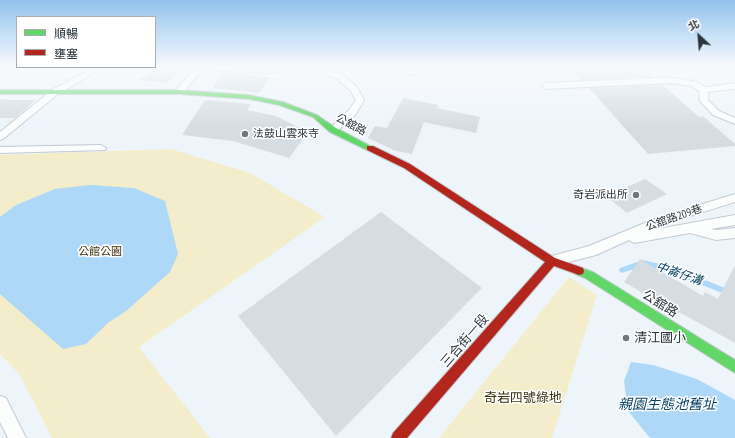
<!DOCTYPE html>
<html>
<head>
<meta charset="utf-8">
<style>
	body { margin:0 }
	#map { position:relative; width:735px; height:438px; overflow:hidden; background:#eef5fa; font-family:"PT Sans Narrow","Noto Sans TC",sans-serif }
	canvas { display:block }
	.legend { position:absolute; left:16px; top:16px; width:140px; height:52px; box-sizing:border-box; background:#fff; border:1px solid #aaaeb1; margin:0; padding:5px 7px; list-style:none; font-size:12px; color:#2a353d }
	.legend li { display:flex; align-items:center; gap:8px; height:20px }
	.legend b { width:20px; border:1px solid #aaaeb1 }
	.north { position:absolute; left:679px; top:16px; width:40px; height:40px; -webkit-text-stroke:3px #fff; paint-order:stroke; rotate:334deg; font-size:11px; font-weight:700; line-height:16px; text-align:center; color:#2a353d }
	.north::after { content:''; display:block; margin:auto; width:14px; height:18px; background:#2a353d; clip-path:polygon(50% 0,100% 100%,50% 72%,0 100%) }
</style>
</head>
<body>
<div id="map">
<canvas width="735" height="438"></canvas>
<ul class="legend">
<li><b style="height:5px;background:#63d668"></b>順暢</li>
<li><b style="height:5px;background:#b3261e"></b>壅塞</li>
</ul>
<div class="north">北</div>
</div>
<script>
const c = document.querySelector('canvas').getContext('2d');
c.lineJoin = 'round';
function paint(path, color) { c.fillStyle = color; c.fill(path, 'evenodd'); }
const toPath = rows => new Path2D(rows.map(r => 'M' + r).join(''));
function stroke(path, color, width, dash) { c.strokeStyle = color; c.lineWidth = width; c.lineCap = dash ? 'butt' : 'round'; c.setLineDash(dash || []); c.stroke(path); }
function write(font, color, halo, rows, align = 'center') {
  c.font = font + ' "PT Sans Narrow","Noto Sans TC",sans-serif'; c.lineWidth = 3; c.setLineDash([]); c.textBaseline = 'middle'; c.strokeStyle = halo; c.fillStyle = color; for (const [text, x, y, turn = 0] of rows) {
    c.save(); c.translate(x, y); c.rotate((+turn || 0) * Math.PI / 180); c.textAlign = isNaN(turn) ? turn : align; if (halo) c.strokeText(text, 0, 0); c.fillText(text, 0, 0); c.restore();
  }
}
const green = toPath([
	[171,149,250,173,325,217,139,347,210,438,52,438,20,375,0,354,0,155],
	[569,277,597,295,552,438,439,438]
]);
const water = toPath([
	[90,185,134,188,165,201,178,254,170,272,125,312,109,322,86,344,63,349,0,294,0,217,16,205,55,189],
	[631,362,653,365,697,379,735,400,735,438,650,438,628,411,624,381]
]);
const stream = toPath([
	[643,260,672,267,735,292,735,298,671,273,643,266,622,273,620,272,619,270,620,268,643,260]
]);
const building = toPath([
	[156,66,186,66,167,83,140,80],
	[569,66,641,66,653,76,581,80],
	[223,72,270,77,259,93,213,88],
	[663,85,699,117,703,116,735,144,735,146,648,154,589,88],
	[403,98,439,105,437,108,480,117,476,133,424,122,412,154,396,151,368,138,375,126,387,128],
	[0,99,10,100,36,100,15,118,0,118],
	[205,100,251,104,247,110,276,116,308,132,289,158,233,141,182,135],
	[645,179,667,194,627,213,606,196],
	[381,212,482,288,336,436,238,316],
	[640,259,703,296,705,292,718,299,735,265,735,343,679,312,678,314,624,282]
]);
const lane = toPath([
	[206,66,266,69,286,66,297,66,284,71,266,73,207,70,198,75,182,94,176,94,175,92,176,90,192,71,206,66],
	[402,66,410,66,416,73,415,75,409,75,402,66],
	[95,67,105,67,58,94,3,139,0,140,0,132,52,90,95,67],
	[325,70,328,70,342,74,357,87,364,100,356,114,336,132,333,133,328,130,349,110,356,100,350,90,336,78,325,74,325,70],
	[671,77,697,82,705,87,735,83,735,89,708,92,708,100,719,111,735,118,735,124,713,115,700,101,699,91,691,86,671,83,546,89,542,86,546,83,671,77],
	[101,145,106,148,105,150,0,153,0,147,101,145],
	[735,194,735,202,665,224,652,230,735,215,735,225,711,229,716,230,735,228,735,238,716,240,690,233,634,243,629,240,596,255,553,266,548,265,546,261,548,257,589,246,657,218,735,194],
	[0,396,6,398,26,438,8,438,0,422,0,396]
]);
const fast = toPath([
	[0,90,179,90,249,95,283,102,317,115,336,128,374,148,373,150,367,150,330,132,313,117,279,105,249,99,179,94,0,94,0,90],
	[579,267,593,272,735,360,735,373,585,278,575,274,574,271,575,268,579,267]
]);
const jam = toPath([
	[367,146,373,146,410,164,555,258,583,268,584,271,583,274,579,275,554,266,407,438,391,438,393,433,545,262,404,168,367,150,367,146]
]);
const markers = [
	[245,134,4,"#6f787f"],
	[636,195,4,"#6f787f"],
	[626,338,4,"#6f787f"]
];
const streetNames = [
	["公舘路",351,125,28],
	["公舘路209巷",674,218,-19]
];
const poiNames = [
	["法鼓山雲來寺",253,134],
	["奇岩派出所",628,195,"right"]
];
const parkNames = [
	["公館公園",100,252]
];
const waterNames = [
	["中崙仔溝",679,274,19]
];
const nearStreetnames = [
	["公舘路",660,304,32],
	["三合街一段",465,341,-49]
];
const nearPoinames = [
	["清江國小",634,338]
];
const nearParknames = [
	["奇岩四號綠地",523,398]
];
const nearWaternames = [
	["親園生態池舊址",667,405]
];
paint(green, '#f3edcb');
paint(water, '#aed8f8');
paint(stream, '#aed8f8');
paint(building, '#d5dde3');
stroke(lane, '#c3cbd1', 2);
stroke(fast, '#c3cbd1', 2);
stroke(jam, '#c3cbd1', 2);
paint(lane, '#fcfefe');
paint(fast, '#63d668');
paint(jam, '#b3261e');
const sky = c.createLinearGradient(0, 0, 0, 127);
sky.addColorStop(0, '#91c2ee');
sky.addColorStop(0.52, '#f7fafd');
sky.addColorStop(1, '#f7fafd00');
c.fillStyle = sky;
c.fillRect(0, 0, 735, 127);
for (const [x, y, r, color] of markers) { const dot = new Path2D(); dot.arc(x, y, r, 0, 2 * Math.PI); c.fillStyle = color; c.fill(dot); stroke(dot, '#fff', 1.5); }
write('11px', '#2a353d', '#fff', streetNames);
write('11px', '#2a353d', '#fff', poiNames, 'left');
write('11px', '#3c330f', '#fff', parkNames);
write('italic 12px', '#064264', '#fff', waterNames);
write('13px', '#2a353d', '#fff', nearStreetnames);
write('13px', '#2a353d', '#fff', nearPoinames, 'left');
write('13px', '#3c330f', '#fff', nearParknames);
write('italic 14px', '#064264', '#fff', nearWaternames);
</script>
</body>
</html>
